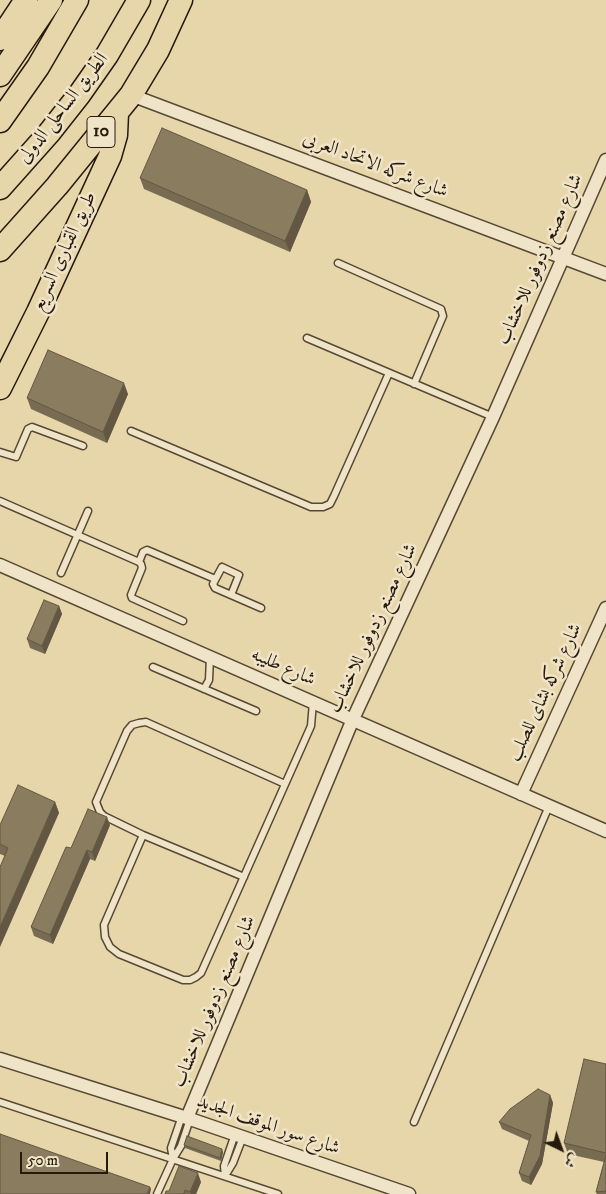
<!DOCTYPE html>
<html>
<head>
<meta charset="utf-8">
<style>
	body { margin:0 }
	#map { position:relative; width:606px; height:1194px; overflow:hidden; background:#e8d6ab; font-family:"IM FELL DW Pica",Amiri,serif }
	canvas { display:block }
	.north { position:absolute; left:536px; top:1124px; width:50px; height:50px; -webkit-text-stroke:4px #f0e4c8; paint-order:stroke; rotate:138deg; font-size:14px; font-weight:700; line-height:20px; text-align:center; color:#251a0c }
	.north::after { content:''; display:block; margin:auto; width:18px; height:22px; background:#251a0c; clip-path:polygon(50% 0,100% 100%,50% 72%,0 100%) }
	.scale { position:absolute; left:20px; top:1152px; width:88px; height:22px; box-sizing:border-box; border:2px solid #251a0c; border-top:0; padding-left:6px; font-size:15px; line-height:18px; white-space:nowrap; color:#251a0c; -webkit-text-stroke:4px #f0e4c8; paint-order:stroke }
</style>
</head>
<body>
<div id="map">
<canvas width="606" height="1194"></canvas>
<div class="north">ش</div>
<div class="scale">50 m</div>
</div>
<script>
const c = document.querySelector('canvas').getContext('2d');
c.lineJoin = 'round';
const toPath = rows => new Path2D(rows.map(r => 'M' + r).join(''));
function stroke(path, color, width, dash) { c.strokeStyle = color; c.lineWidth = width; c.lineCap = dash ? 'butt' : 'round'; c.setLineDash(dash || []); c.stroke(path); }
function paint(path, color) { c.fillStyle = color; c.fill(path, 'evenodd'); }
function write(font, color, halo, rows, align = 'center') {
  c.font = font + ' "IM FELL DW Pica",Amiri,serif'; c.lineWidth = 5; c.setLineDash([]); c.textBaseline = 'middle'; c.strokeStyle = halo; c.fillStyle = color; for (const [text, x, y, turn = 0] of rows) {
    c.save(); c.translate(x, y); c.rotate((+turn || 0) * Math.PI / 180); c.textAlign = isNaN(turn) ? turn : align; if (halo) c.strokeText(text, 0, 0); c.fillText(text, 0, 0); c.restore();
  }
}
const lane = toPath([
	[338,263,441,309,443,316,414,384],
	[307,338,493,417],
	[131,431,311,507,323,507,330,504,334,496,389,373],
	[0,452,16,457,28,429,32,427,83,446],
	[0,501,139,562,141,564,142,568,131,595,132,598,183,621],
	[139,562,143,552,147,550,215,579],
	[61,573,88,511],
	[231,595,239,575,222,567,213,584,215,588,261,608],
	[153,667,256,711],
	[204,689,209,680,210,657],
	[143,835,104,925,105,937,110,947,119,954,183,980,190,980,196,977,201,973,311,726,313,702],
	[244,877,143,835,104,816,100,812,96,802,127,731,132,725,139,723,146,722,285,784],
	[0,1102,278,1194],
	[414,1122,549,806],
	[173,1159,171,1148,182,1116],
	[225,1176,224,1166,235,1134],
	[225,1176,233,1163,243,1137],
	[157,1194,173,1159,181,1146,190,1119]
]);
const street = toPath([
	[131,95,606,274],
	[0,565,606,831],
	[521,794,606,608],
	[0,1059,190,1119,409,1194],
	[187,1118,353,719,493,417,606,160]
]);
const highway = toPath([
	[0,39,26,0],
	[0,75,51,0],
	[0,121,38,67,77,0],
	[0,188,49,133,79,95,107,55,139,0],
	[0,250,57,186,131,95,158,50,181,0],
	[0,388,38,312,110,156,116,135,117,113]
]);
const wall = toPath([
	[140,178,307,190,311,202,290,252,144,189],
	[128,394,107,443,31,409,27,398],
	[59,606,62,614,45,654,30,648,27,639],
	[55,802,59,813,5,856,0,854,0,825],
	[110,825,95,861,90,859,53,944,34,936,31,927,71,848],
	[606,1064,606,1194,597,1194,596,1192,604,1162,568,1154,564,1143],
	[550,1095,553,1103,542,1164,531,1185,522,1181,519,1173,529,1141,502,1129,499,1122],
	[184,1145,223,1152,221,1161,185,1148],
	[201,1182,196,1194,165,1194,169,1191]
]);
const shadedWall = toPath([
	[307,190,311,202,290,252,285,241],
	[124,383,128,394,107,443,103,432],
	[59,606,62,614,45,654,42,646],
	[55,802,59,813,0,947,0,927],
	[107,817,110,825,95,861,92,852],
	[87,850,90,859,53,944,50,935],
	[550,1095,553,1103,542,1164,531,1185,529,1177],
	[222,1149,223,1152,221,1161,220,1158],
	[198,1173,201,1182,196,1194,191,1194,190,1192],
	[150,1187,151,1189,150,1194,147,1194]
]);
const building = toPath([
	[162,128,307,190,285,241,140,178,162,128],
	[48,350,124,383,103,432,27,398,48,350],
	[44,600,59,606,42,646,27,639,44,600],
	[18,785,55,802,0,927,0,867,8,848,0,844,0,825,18,785],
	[88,809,107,817,92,852,87,850,50,935,31,927,66,847,71,848,88,809],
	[584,1059,606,1064,606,1153,564,1143,584,1059],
	[538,1089,550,1095,540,1156,529,1177,519,1173,531,1135,499,1122,510,1109,538,1089],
	[0,1134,150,1187,147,1194,0,1194,0,1134],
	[187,1136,222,1149,220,1158,184,1145,187,1136],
	[606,1155,606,1191,596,1192,606,1155],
	[179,1166,198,1173,190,1192,185,1190,184,1194,165,1194,166,1191,169,1191,179,1166]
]);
const shields = [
	[101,132,28]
];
const shieldNames = [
	["10",101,132]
];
const streetNames = [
	["الطريق الساحلى الدولى",64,109,-52],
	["شارع شركه الاتحاد العربى",375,166,21],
	["طريق القبارى السريع",65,252,-65],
	["شارع مصنع زدوفور للاخشاب",541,260,-66],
	["شارع مصنع زدوفور للاخشاب",374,629,-65],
	["شارع طليبه",283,668,24],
	["شارع شركه بشاى للصلب",546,693,-65],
	["شارع مصنع زدوفور للاخشاب",215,1002,-67],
	["شارع سور الموقف الجديد",268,1126,19]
];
stroke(lane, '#564934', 9);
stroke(street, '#564934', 15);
stroke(highway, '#251a0c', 25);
stroke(lane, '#f0e4c8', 6);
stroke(street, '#f0e4c8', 12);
stroke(highway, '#e8d6ab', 22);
paint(wall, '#776b52');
paint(shadedWall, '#615742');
paint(building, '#8a7c5f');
stroke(building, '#615742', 1);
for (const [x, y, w] of shields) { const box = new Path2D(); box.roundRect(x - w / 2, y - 15.5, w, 31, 4); c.fillStyle = '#f0e4c8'; c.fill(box); stroke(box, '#251a0c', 1); }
write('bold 18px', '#251a0c', null, shieldNames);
write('19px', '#251a0c', '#f0e4c8', streetNames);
</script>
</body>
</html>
